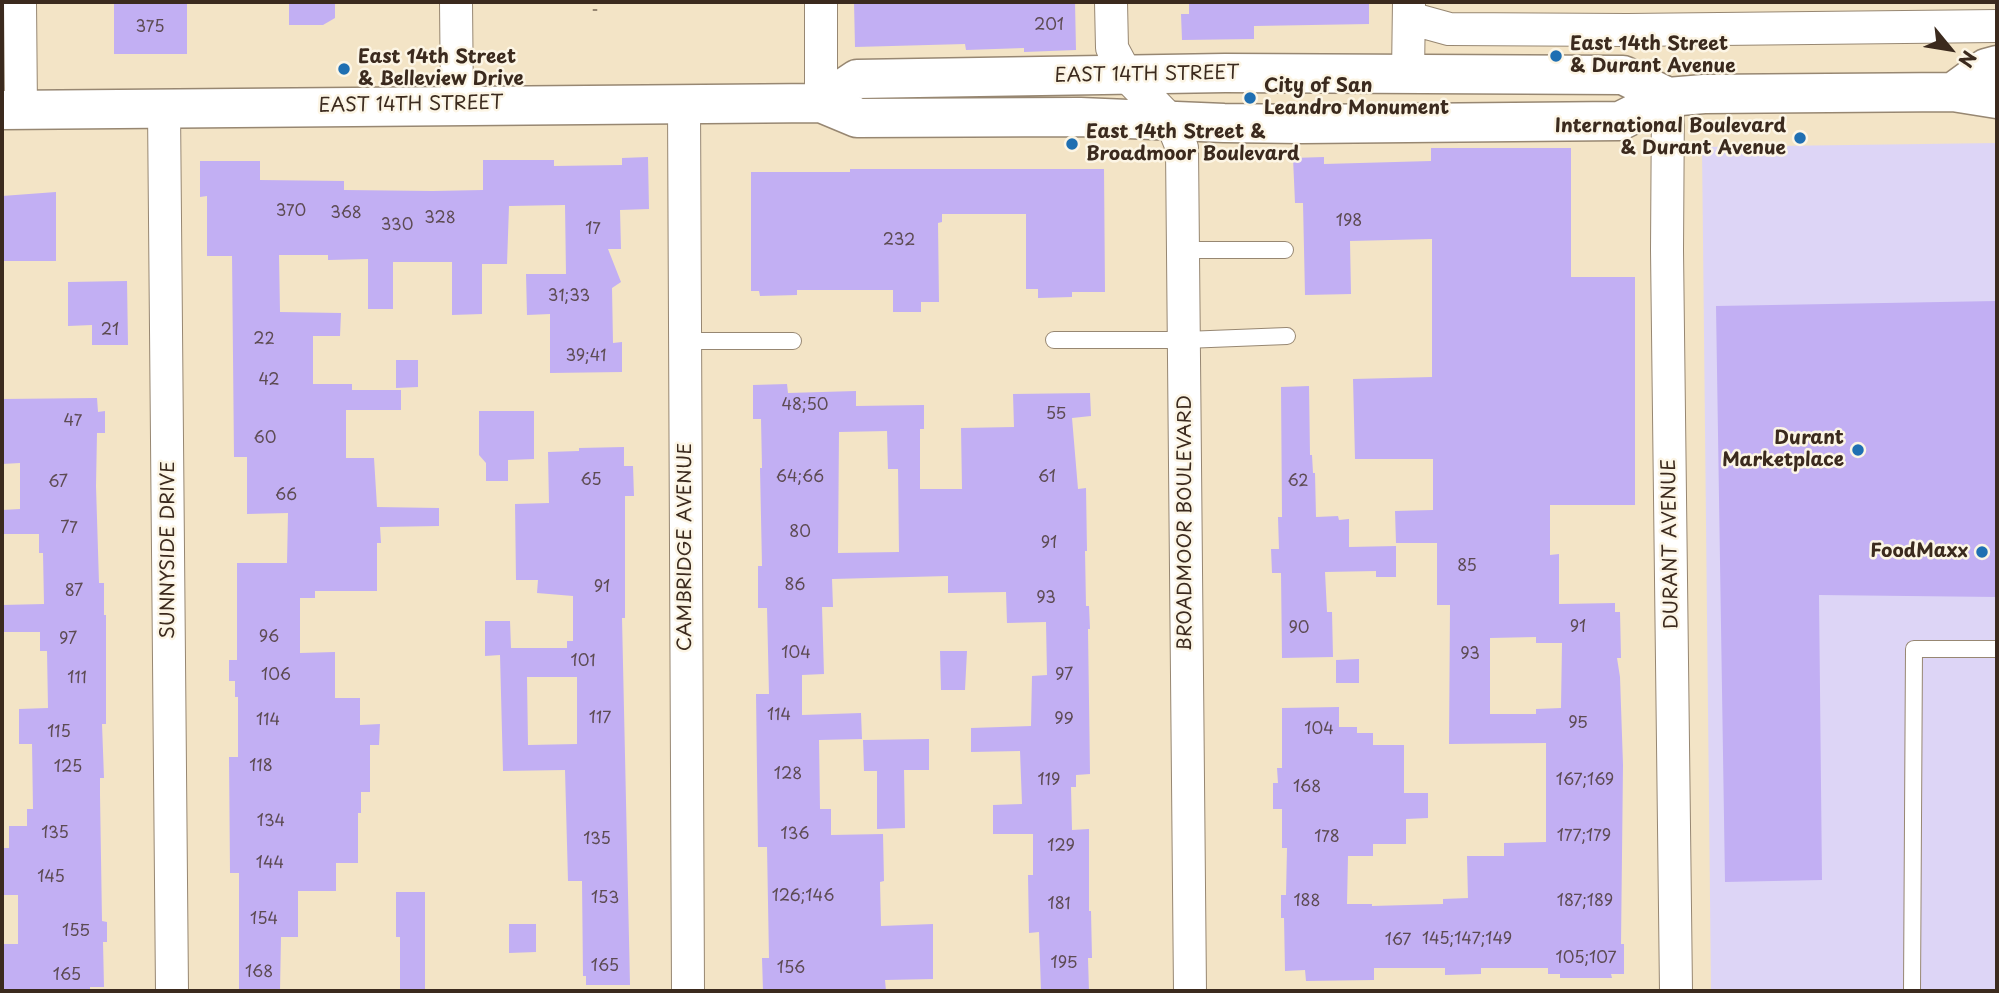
<!DOCTYPE html>
<html>
<head>
<meta charset="utf-8">
<style>
	body { margin:0 }
	#map { position:relative; width:1999px; height:993px; overflow:hidden; background:#f3e4c6; font-family:"Playpen Sans",sans-serif }
	canvas { display:block }
	.frame { position:absolute; inset:0; border:4px solid #3b2a1e; pointer-events:none }
	.north { position:absolute; left:1915px; top:14px; width:70px; height:70px; -webkit-text-stroke:5px #fcf5e5; paint-order:stroke; rotate:120deg; font-size:19px; font-weight:700; line-height:28px; text-align:center; color:#3b2a1e }
	.north::after { content:''; display:block; margin:auto; width:24px; height:32px; background:#3b2a1e; clip-path:polygon(50% 0,100% 100%,50% 72%,0 100%) }
</style>
</head>
<body>
<div id="map">
<canvas width="1999" height="993"></canvas>
<div class="frame"></div>
<div class="north">N</div>
</div>
<script>
const c = document.querySelector('canvas').getContext('2d');
c.lineJoin = 'round';
function paint(path, color) { c.fillStyle = color; c.fill(path, 'evenodd'); }
const toPath = rows => new Path2D(rows.map(r => 'M' + r).join(''));
function stroke(path, color, width, dash) { c.strokeStyle = color; c.lineWidth = width; c.lineCap = dash ? 'butt' : 'round'; c.setLineDash(dash || []); c.stroke(path); }
function write(font, color, halo, rows, align = 'center') {
  c.font = font + ' "Playpen Sans",sans-serif'; c.lineWidth = 5; c.setLineDash([]); c.textBaseline = 'middle'; c.strokeStyle = halo; c.fillStyle = color; for (const [text, x, y, turn = 0] of rows) {
    c.save(); c.translate(x, y); c.rotate((+turn || 0) * Math.PI / 180); c.textAlign = isNaN(turn) ? turn : align; if (halo) c.strokeText(text, 0, 0); c.fillText(text, 0, 0); c.restore();
  }
}
const built = toPath([
	[1997,143,1997,991,1711,991,1702,147]
]);
const building = toPath([
	[114,2,187,2,187,54,114,54],
	[289,2,335,2,335,18,323,25,289,25],
	[854,2,1075,2,1076,50,1024,52,1024,48,966,50,965,44,855,47],
	[1189,2,1369,2,1369,24,1254,26,1254,39,1182,40,1181,14,1189,14],
	[1431,148,1571,148,1571,277,1635,277,1635,505,1550,505,1550,555,1559,554,1559,604,1615,603,1615,612,1620,612,1621,658,1617,658,1620,677,1623,765,1621,944,1624,944,1624,974,1611,974,1612,978,1560,978,1560,974,1548,974,1548,968,1481,968,1481,974,1445,975,1445,968,1374,968,1374,980,1306,981,1305,970,1285,971,1284,918,1281,918,1281,895,1286,895,1287,848,1282,848,1282,809,1273,809,1273,783,1278,783,1277,768,1282,768,1282,708,1339,707,1339,727,1357,727,1357,733,1373,733,1373,745,1404,745,1404,793,1428,793,1428,818,1406,819,1406,844,1373,844,1373,856,1348,856,1347,904,1372,904,1372,906,1443,904,1443,899,1468,898,1467,856,1504,856,1504,843,1546,842,1546,743,1449,744,1450,605,1437,605,1437,543,1396,543,1395,511,1433,510,1433,459,1355,459,1353,379,1432,377,1432,239,1350,241,1351,294,1305,295,1303,203,1295,203,1293,158,1324,157,1324,164,1431,161],
	[1536,637,1536,643,1562,643,1561,708,1536,709,1536,714,1490,714,1490,638],
	[648,157,649,209,620,210,621,249,608,249,621,282,612,288,613,343,622,342,622,372,550,373,550,314,527,315,526,274,566,274,565,205,509,206,507,264,482,264,482,314,452,315,452,262,393,262,393,309,368,309,368,259,328,260,328,255,279,255,280,312,341,313,340,336,313,336,313,384,352,384,352,390,401,390,401,410,346,410,346,458,374,458,377,507,439,508,439,526,380,527,381,543,377,543,377,591,315,591,315,598,300,598,300,653,335,652,335,698,360,698,360,725,380,724,379,745,370,745,370,792,361,792,361,813,358,813,358,863,336,863,336,891,298,891,298,937,281,937,280,991,239,991,239,873,230,873,229,757,238,757,238,697,235,697,235,681,229,681,229,660,237,660,237,563,287,563,288,513,247,514,247,457,234,457,232,256,207,256,207,196,200,197,200,161,260,161,260,180,344,181,344,190,433,191,483,190,483,160,554,160,554,166,622,165,622,158],
	[850,169,1104,169,1105,292,1072,292,1072,297,1038,298,1038,289,1026,289,1026,214,942,214,942,222,938,223,939,302,921,302,921,312,893,312,893,290,797,290,797,295,760,296,759,291,751,291,751,172,850,172],
	[56,192,56,261,2,261,2,196],
	[127,281,128,345,92,345,92,325,68,326,68,282],
	[1997,301,1997,597,1819,595,1822,880,1725,882,1716,306],
	[396,360,418,360,418,387,396,388],
	[787,384,788,393,856,391,856,406,924,405,924,429,920,429,920,489,962,489,961,428,1014,427,1013,394,1090,393,1091,416,1072,418,1078,489,1086,488,1087,551,1085,551,1086,606,1089,606,1090,629,1088,629,1090,774,1076,775,1076,787,1071,787,1072,830,1089,829,1089,911,1091,911,1092,958,1088,958,1089,991,1041,991,1039,932,1029,933,1028,875,1033,875,1033,834,993,834,993,805,1022,804,1020,751,971,752,971,728,1031,726,1032,676,1047,675,1046,622,1007,623,1006,592,948,593,948,576,832,579,833,607,822,607,824,674,802,675,802,715,861,713,862,739,819,740,820,809,831,809,831,835,883,834,884,881,880,882,881,926,933,924,933,979,885,980,886,991,763,991,762,958,769,958,767,847,758,847,756,694,769,694,767,608,758,608,758,566,762,566,760,468,762,468,761,419,753,419,753,385],
	[887,431,888,469,898,469,899,552,838,553,839,432],
	[1309,386,1310,455,1312,455,1313,473,1315,473,1316,517,1338,516,1339,520,1349,519,1349,547,1396,546,1396,577,1376,577,1376,571,1325,572,1327,612,1332,612,1333,657,1282,658,1281,573,1272,573,1271,549,1279,549,1278,517,1282,517,1281,387],
	[97,398,98,412,105,411,105,433,97,433,96,486,99,583,104,583,104,615,106,615,106,724,102,724,104,778,100,778,100,795,102,921,107,922,107,942,103,942,104,987,90,987,90,991,2,989,2,944,18,944,18,895,2,895,2,848,9,848,9,826,27,826,27,809,33,809,32,744,19,744,19,709,48,708,47,651,40,651,40,632,2,632,2,605,44,604,43,553,39,553,39,534,2,534,2,510,20,509,20,463,2,464,2,399],
	[479,411,534,411,534,459,508,460,508,481,486,481,486,463,479,455],
	[624,447,624,466,633,466,634,496,625,496,625,618,622,618,630,985,586,985,586,976,583,976,582,881,568,881,565,770,503,771,500,655,485,656,485,621,510,621,511,648,567,648,567,641,573,641,573,596,537,593,538,580,516,580,515,504,549,503,548,452,579,451,579,448],
	[527,677,577,677,577,744,528,745],
	[940,651,967,651,965,690,941,690],
	[1359,659,1359,683,1336,683,1336,660],
	[929,739,929,770,904,770,905,828,877,829,877,771,864,771,863,740],
	[396,892,425,892,425,991,400,991,400,937,396,937],
	[509,924,536,924,536,952,509,953]
]);
const path = toPath([
	[595,2,595,12]
]);
const lane = toPath([
	[1183,250,1285,250],
	[1054,340,1185,340,1287,336],
	[685,341,793,341],
	[1912,991,1914,649,1997,649]
]);
const street = toPath([
	[20,2,21,110],
	[456,2,457,105],
	[821,2,821,103],
	[1111,2,1112,48,1127,76,1171,121,1182,148,1190,991],
	[1409,18,1449,29,1627,30,1997,26],
	[1408,74,1409,2],
	[1668,97,1667,250,1676,991],
	[684,103,688,991],
	[164,109,172,991]
]);
const primary = toPath([
	[1953,92,1986,68,1997,65],
	[821,103,857,79,1225,73,1623,75,1668,97],
	[2,110,821,103,857,118,1080,117,1224,123,1302,124,1620,121,1668,97,1704,94,1953,92,1997,99]
]);
const markers = [
	[1556,56,7,"#1f6fb2"],
	[344,69,7,"#1f6fb2"],
	[1250,98,7,"#1f6fb2"],
	[1800,138,7,"#1f6fb2"],
	[1072,144,7,"#1f6fb2"],
	[1858,450,7,"#1f6fb2"],
	[1982,552,7,"#1f6fb2"]
];
const numberNames = [
	["201",1049,26],
	["375",150,28],
	["370",291,212],
	["368",346,214],
	["328",440,219],
	["198",1349,222],
	["330",397,226],
	["17",593,230],
	["232",899,241],
	["31;33",569,297],
	["21",110,331],
	["22",264,340],
	["39;41",586,357],
	["42",269,381],
	["48;50",805,406],
	["55",1056,415],
	["47",73,422],
	["60",265,439],
	["64;66",800,478],
	["61",1047,478],
	["65",591,481],
	["62",1298,482],
	["67",58,483],
	["66",286,496],
	["77",69,529],
	["80",800,533],
	["91",1049,544],
	["85",1467,567],
	["86",795,586],
	["91",602,588],
	["87",74,592],
	["93",1046,599],
	["91",1578,628],
	["90",1299,629],
	["96",269,638],
	["97",68,640],
	["104",796,654],
	["93",1470,655],
	["101",583,662],
	["106",276,676],
	["97",1064,676],
	["111",77,679],
	["114",779,716],
	["117",600,719],
	["99",1064,720],
	["114",268,721],
	["95",1578,724],
	["104",1319,730],
	["115",59,733],
	["118",261,767],
	["125",68,768],
	["128",788,775],
	["119",1049,781],
	["167;169",1585,781],
	["168",1307,788],
	["134",271,822],
	["135",55,834],
	["136",795,835],
	["177;179",1584,837],
	["178",1327,838],
	["135",597,840],
	["129",1061,847],
	["144",270,864],
	["145",51,878],
	["126;146",803,897],
	["153",605,899],
	["188",1307,902],
	["187;189",1585,902],
	["181",1059,905],
	["154",264,920],
	["155",76,932],
	["145;147;149",1467,940],
	["167",1398,941],
	["105;107",1586,959],
	["195",1064,964],
	["165",605,967],
	["156",791,969],
	["168",259,973],
	["165",67,976]
];
const poiNames = [
	["East 14th Street",1570,45],
	["& Durant Avenue",1570,67],
	["East 14th Street",358,58],
	["& Belleview Drive",358,80],
	["City of San",1264,87],
	["Leandro Monument",1264,109],
	["International Boulevard",1786,127,"right"],
	["& Durant Avenue",1786,149,"right"],
	["East 14th Street &",1086,133],
	["Broadmoor Boulevard",1086,155],
	["Durant",1844,439,"right"],
	["Marketplace",1844,461,"right"],
	["FoodMaxx",1968,552,"right"]
];
const streetNames = [
	["EAST 14TH STREET",1147,75,-1],
	["EAST 14TH STREET",411,105,-1],
	["BROADMOOR BOULEVARD",1186,523,-90],
	["DURANT AVENUE",1671,544,-91],
	["CAMBRIDGE AVENUE",686,547,-90],
	["SUNNYSIDE DRIVE",169,550,-90]
];
paint(built, '#ddd5f6');
paint(building, '#c2aff3');
stroke(lane, '#978772', 18);
stroke(street, '#978772', 34);
stroke(primary, '#978772', 41);
stroke(path, '#978772', 4.5, [2, 5]);
stroke(lane, '#fff', 16);
stroke(street, '#fff', 32);
stroke(primary, '#fff', 38);
for (const [x, y, r, color] of markers) { const dot = new Path2D(); dot.arc(x, y, r, 0, 2 * Math.PI); c.fillStyle = color; c.fill(dot); stroke(dot, '#fcf5e5', 2.5); }
write('16px', '#5d4b53', null, numberNames);
write('bold 19px', '#3b2a1e', '#fcf5e5', poiNames, 'left');
write('19px', '#3b2a1e', '#fcf5e5', streetNames);
</script>
</body>
</html>
